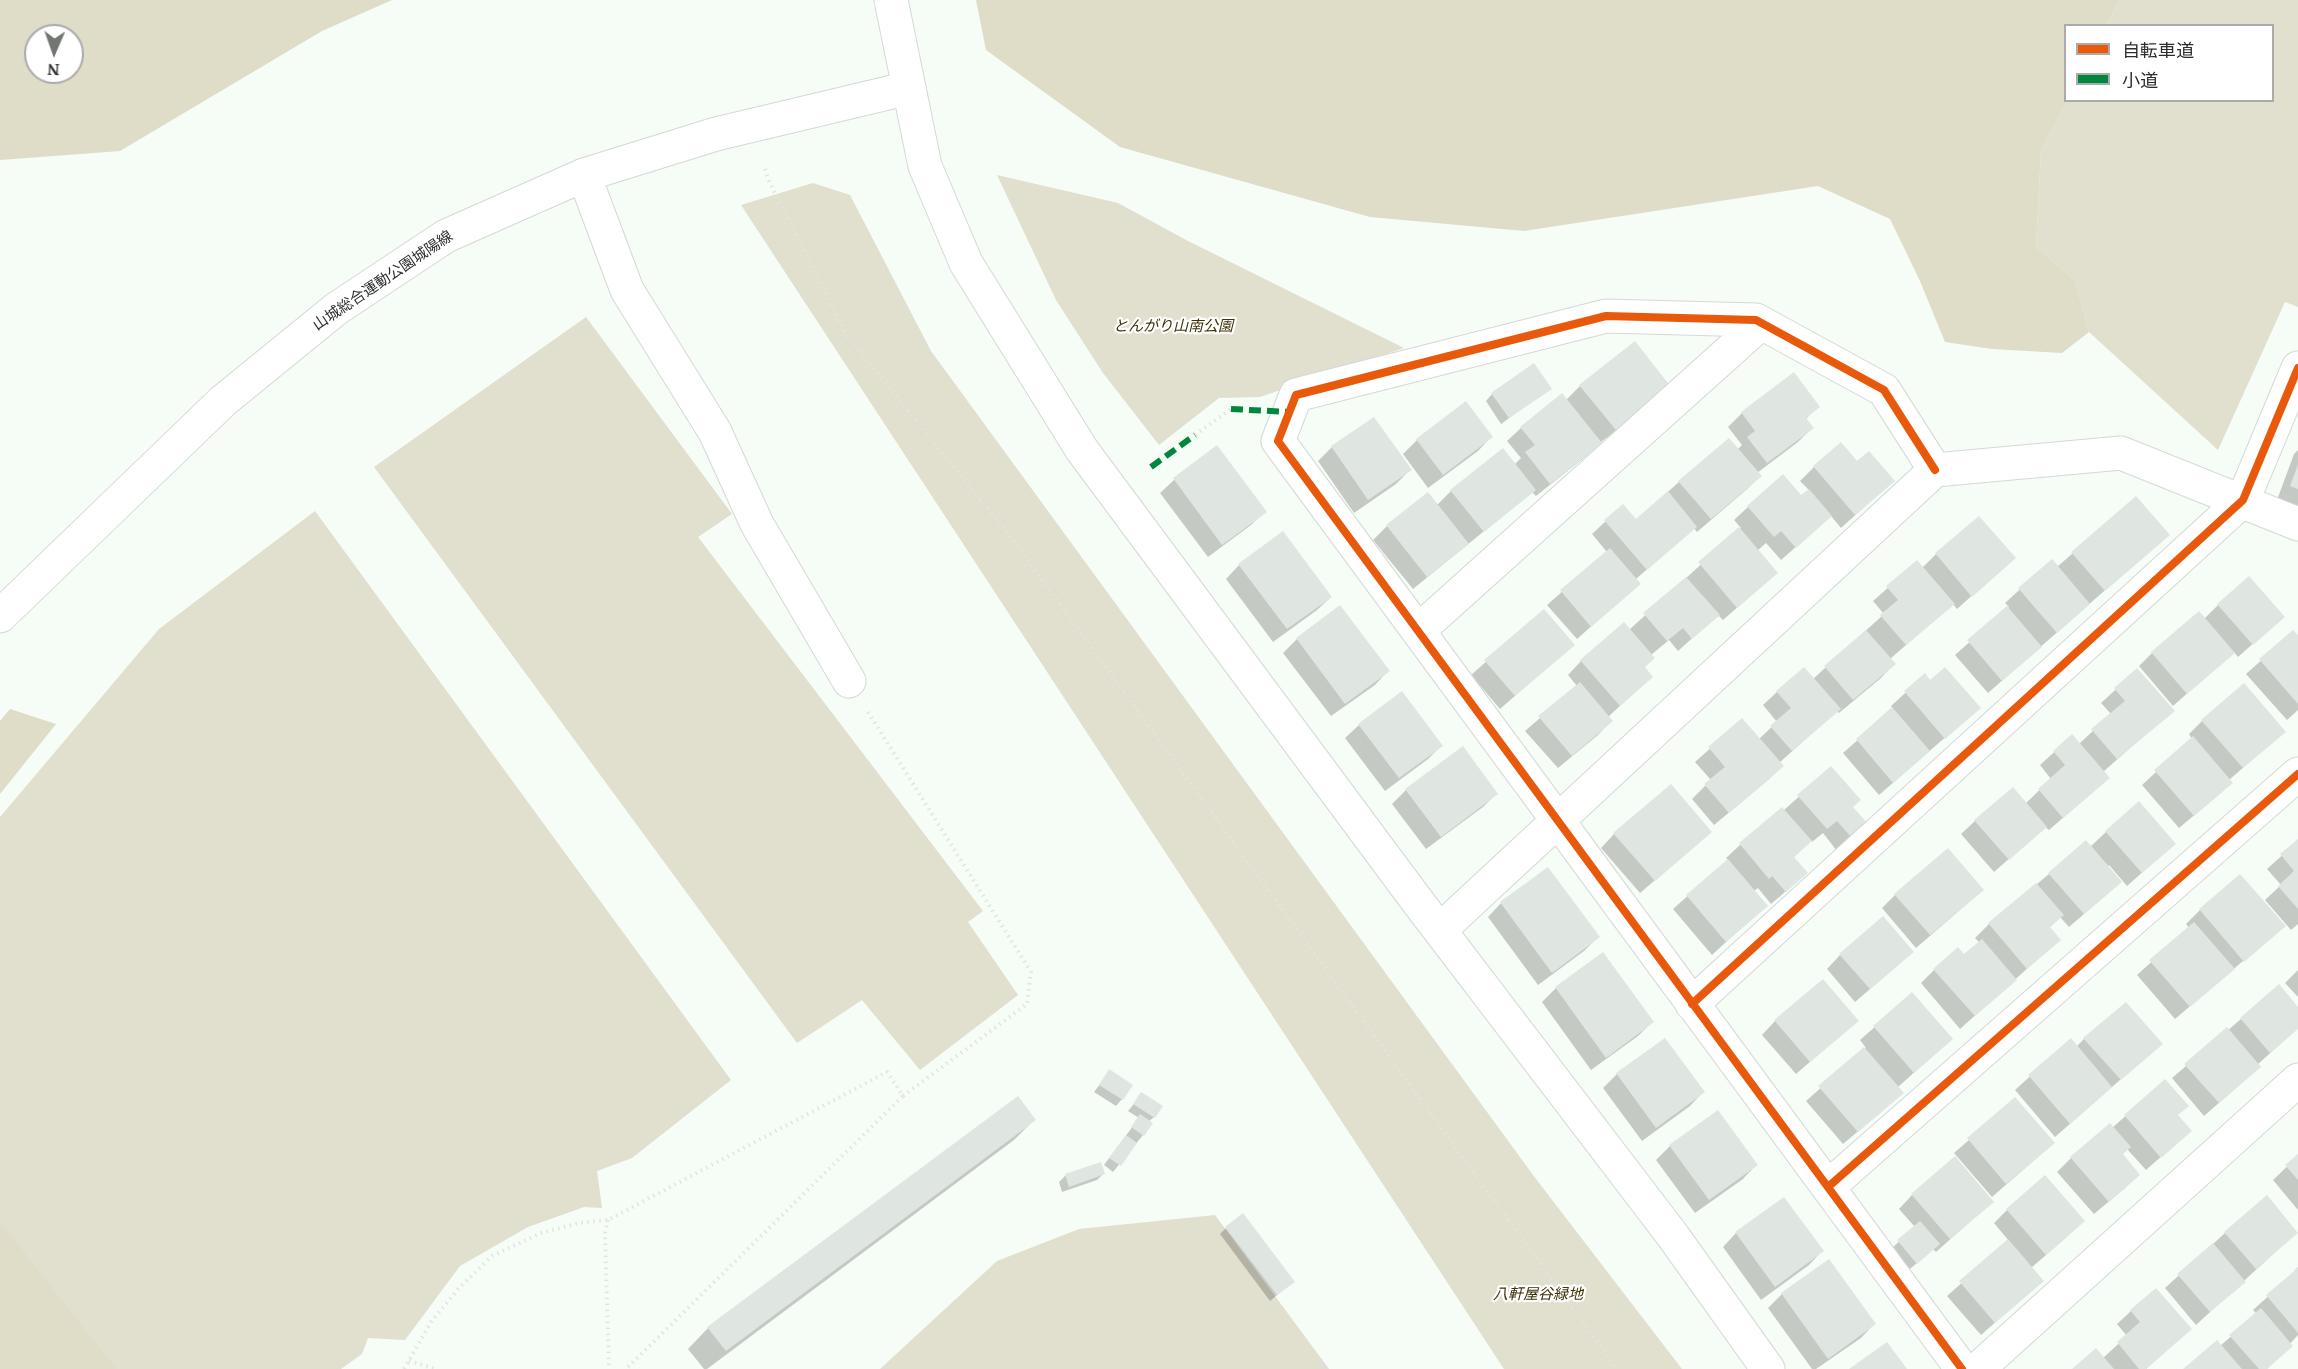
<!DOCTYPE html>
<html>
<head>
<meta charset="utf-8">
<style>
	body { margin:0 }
	#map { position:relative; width:2298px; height:1369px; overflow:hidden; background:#f6fcf6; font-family:"PT Serif","Noto Sans JP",serif }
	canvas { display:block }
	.legend { position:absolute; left:2064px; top:24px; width:210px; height:78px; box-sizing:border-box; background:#fff; border:2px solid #aaabaa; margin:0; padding:8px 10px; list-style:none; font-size:18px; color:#2a2e2a }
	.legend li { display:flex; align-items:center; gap:12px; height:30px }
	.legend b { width:30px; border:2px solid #aaabaa }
	.north { position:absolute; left:24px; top:24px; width:60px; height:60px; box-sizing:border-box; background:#fff; border:2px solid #aaabaa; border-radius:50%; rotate:182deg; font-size:16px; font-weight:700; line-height:24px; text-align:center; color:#2a2e2a }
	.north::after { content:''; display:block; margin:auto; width:21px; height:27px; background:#717671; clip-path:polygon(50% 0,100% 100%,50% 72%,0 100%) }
</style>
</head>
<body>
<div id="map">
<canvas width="2298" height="1369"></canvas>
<ul class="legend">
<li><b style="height:8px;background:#e8590c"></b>自転車道</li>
<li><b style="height:8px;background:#00873e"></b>小道</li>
</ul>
<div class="north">N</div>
</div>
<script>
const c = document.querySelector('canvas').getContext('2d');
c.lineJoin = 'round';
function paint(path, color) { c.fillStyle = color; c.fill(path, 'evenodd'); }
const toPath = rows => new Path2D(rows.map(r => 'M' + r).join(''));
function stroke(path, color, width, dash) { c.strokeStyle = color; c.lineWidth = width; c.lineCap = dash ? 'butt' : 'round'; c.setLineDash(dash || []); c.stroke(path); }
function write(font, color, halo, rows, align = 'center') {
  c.font = font + ' "PT Serif","Noto Sans JP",serif'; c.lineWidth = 4.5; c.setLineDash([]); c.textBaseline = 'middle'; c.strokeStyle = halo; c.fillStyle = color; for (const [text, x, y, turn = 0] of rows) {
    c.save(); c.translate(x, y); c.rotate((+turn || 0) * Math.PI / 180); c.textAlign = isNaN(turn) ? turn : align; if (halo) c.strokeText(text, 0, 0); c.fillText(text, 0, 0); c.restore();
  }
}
const green = toPath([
	[2120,0,2298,0,2298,307,2285,302,2218,450,2089,332,2075,280,2036,247,2041,150,2067,101,2272,100,2272,26,2106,25],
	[997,175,1118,203,1188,241,1404,348,1260,397,1219,398,1159,445,1103,373,1056,300],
	[813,183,850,195,931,351,1536,1179,1682,1369,1504,1369,741,205],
	[586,317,732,514,698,537,983,911,968,922,1018,995,920,1070,862,1000,797,1043,374,467],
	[315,511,731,1080,632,1158,597,1171,602,1208,584,1207,528,1227,460,1266,405,1340,368,1338,362,1354,341,1369,101,1369,0,1243,0,817,159,629],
	[1215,1215,1329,1369,880,1369,997,1261,1079,1229]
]);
const forest = toPath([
	[0,0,392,0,322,31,120,151,0,160],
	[36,36,72,36,72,72,36,72],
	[976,0,2120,0,2106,25,2066,26,2066,100,2067,101,2041,150,2036,247,2075,280,2089,332,2062,353,1992,349,1945,342,1920,281,1890,219,1818,186,1524,231,1370,217,1120,147,986,50],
	[10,709,56,724,0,794,0,721],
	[0,1222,116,1369,0,1369]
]);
const shadow = toPath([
	[1793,374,1818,406,1805,420,1812,428,1798,442,1757,473,1760,476,1746,490,1697,532,1694,528,1636,579,1639,584,1577,639,1547,605,1607,552,1592,534,1606,521,1635,521,1679,482,1737,450,1742,445,1728,427,1742,413],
	[1580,386,1655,401,1601,442,1586,456,1536,496,1532,492,1413,589,1373,540,1387,526,1437,505,1451,491,1514,465,1521,458,1507,441,1521,428,1566,400],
	[1550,388,1501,424,1486,401,1492,394],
	[1466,403,1491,437,1478,451,1428,488,1403,454,1417,440],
	[1374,419,1410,470,1396,484,1354,513,1318,461,1332,447],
	[1217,447,1265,511,1251,525,1208,557,1160,493,1174,480],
	[2298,450,2298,507,2277,500,2294,454],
	[1856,463,1893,481,1841,528,1831,516,1781,560,1766,543,1757,551,1762,586,1723,620,1718,615,1678,651,1669,640,1651,655,1644,667,1651,677,1608,717,1611,721,1598,735,1558,768,1525,731,1577,686,1568,675,1581,661,1629,630,1741,528,1734,520,1748,507,1801,498,1809,490,1800,481,1814,467],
	[2136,498,2168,535,1988,693,1955,655,2009,607,2005,603,2051,561,2057,567],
	[1936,554,2014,558,1957,609,1953,604,1890,659,1894,664,1881,678,1839,713,1837,711,1779,763,1782,766,1768,780,1714,825,1692,799,1711,780,1695,762,1742,720,1759,739,1777,722,1763,705,1777,692,1813,679,1884,614,1873,601,1917,562,1922,568],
	[1239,565,1331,597,1317,610,1273,642,1226,579],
	[2218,605,2283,617,2238,657,2234,652,2173,706,2139,666,2152,653,2204,619],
	[1340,607,1388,671,1375,685,1331,716,1283,653,1297,639],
	[1544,611,1573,645,1500,709,1471,675],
	[2293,632,2298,638,2298,710,2287,720,2246,674],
	[2137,670,2172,711,2103,772,2094,791,2049,830,2045,827,1994,872,1961,834,1975,821,2025,804,2051,779,2040,765,2072,736,2079,744,2111,714,2101,703],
	[1925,675,1930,682,1979,708,1879,795,1843,753,1893,709,1891,706],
	[2202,721,2284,732,2229,780,2217,796,2179,828,2142,785,2192,739,2189,734],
	[1359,725,1441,746,1428,759,1385,791,1345,738],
	[1462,748,1496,794,1483,807,1426,849,1392,804,1406,790],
	[1831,768,1852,807,1866,824,1837,851,1823,833,1812,842,1811,840,1793,858,1792,886,1771,904,1758,888,1754,891,1766,905,1712,955,1673,909,1728,860,1726,858,1740,845,1782,809,1784,810],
	[2106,832,2174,844,2127,886,2109,865,2107,867,2106,895,2069,927,2060,917,2049,928,2059,940,1960,1029,1921,983,1934,970,1964,956,1980,943,1975,938,1989,924,2049,874,2090,847],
	[1614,834,1696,845,1640,893,1601,848],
	[2298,841,2298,924,2291,930,2265,900,2281,885,2267,869],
	[2240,876,2284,926,2175,1019,2137,975,2189,928,2186,924,2200,910],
	[1895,895,1968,903,1916,948,1882,908],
	[1501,903,1598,937,1584,951,1538,985,1488,917],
	[1840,955,1898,965,1855,1002,1827,969],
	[2298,970,2298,997,2285,983],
	[1556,988,1652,1022,1638,1036,1591,1070,1542,1002],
	[1912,994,1951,1039,1897,1088,1888,1106,1843,1144,1806,1101,1866,1048,1860,1040],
	[2298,1009,2298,1028,2257,1065,2259,1067,2245,1080,2204,1116,2172,1078,2241,1019],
	[1775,1021,1857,1021,1796,1074,1762,1035],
	[2084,1039,2161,1044,2055,1137,2015,1090,2070,1040,2076,1047],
	[1665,1040,1703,1092,1690,1106,1642,1141,1603,1088,1617,1074],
	[1110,1071,1122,1099,1116,1106,1094,1092],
	[2165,1081,2177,1116,2190,1131,2146,1170,2127,1149,2121,1155,2125,1188,2094,1214,2057,1172,2071,1158,2112,1128],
	[1142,1094,1154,1117,1148,1122,1143,1135,1113,1172,1104,1165,1139,1118,1128,1111],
	[2015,1100,2039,1156,1992,1197,1954,1153],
	[1718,1112,1756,1165,1743,1179,1695,1213,1656,1160,1670,1146],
	[1034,1120,1014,1140,707,1369,704,1369,688,1349,708,1328],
	[2298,1156,2298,1210,2273,1180],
	[1100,1164,1103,1174,1097,1180,1062,1192,1059,1182,1065,1176],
	[1912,1195,1992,1202,1936,1252,1933,1249,1910,1269,1892,1248,1915,1227,1899,1209],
	[2007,1210,2069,1235,2031,1268,2042,1281,1981,1335,1947,1296,2009,1241,1994,1223],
	[1226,1228,1293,1282,1270,1301,1220,1234],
	[2297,1232,2196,1325,2165,1288,2225,1233],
	[1736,1233,1822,1251,1809,1265,1761,1300,1723,1247],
	[1829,1261,1874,1324,1861,1338,1816,1369,1812,1369,1768,1308,1782,1294],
	[2298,1267,2298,1335,2267,1369,2186,1369,2220,1346,2257,1314,2253,1310,2295,1272,2294,1271],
	[2131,1311,2190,1329,2146,1369,2074,1369,2103,1358,2127,1336,2117,1324]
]);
const building = toPath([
	[1635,341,1671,387,1616,430,1579,385],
	[1534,363,1552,389,1509,418,1491,393],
	[1794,372,1820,407,1806,418,1814,428,1767,463,1747,437,1755,431,1741,412],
	[1562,393,1602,443,1550,484,1525,452,1535,445,1520,427],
	[1466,401,1493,437,1443,475,1416,439],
	[1374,417,1412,470,1368,500,1331,446],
	[1729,438,1762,476,1711,519,1678,481],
	[1841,442,1857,461,1869,451,1895,481,1855,515,1813,466],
	[1217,445,1267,512,1222,545,1173,478],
	[1503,448,1536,490,1484,532,1450,490],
	[2298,465,2298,489,2290,486],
	[1783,474,1801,495,1809,489,1832,516,1796,548,1781,531,1774,537,1747,506],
	[1668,491,1697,527,1647,570,1604,520,1623,504,1636,519],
	[1428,492,1469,544,1427,577,1386,525],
	[2136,496,2170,535,2105,591,2071,552],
	[1979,516,2016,558,1972,597,1935,553],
	[1739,527,1778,573,1737,608,1698,562],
	[1283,531,1332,597,1287,629,1238,564],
	[1610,548,1641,584,1591,627,1560,590],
	[2052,559,2090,604,2057,633,2018,588],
	[1917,560,1955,604,1906,645,1880,615,1898,600,1886,586],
	[2249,576,2285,617,2253,645,2217,604],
	[1686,577,1720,615,1692,639,1683,628,1667,641,1643,613],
	[1340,605,1390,671,1345,704,1296,638],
	[2007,606,2042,647,2002,681,1967,640],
	[1544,609,1575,645,1515,696,1484,660],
	[2199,611,2235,653,2187,694,2151,652],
	[1624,622,1655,658,1645,667,1653,677,1620,706,1580,660],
	[1866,630,1896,664,1853,700,1824,666],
	[2293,630,2298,635,2298,704,2259,659],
	[1804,667,1841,709,1792,751,1770,726,1791,708,1776,691],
	[1945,667,1981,708,1945,739,1904,691,1925,673,1930,680],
	[2137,668,2175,711,2117,759,2091,729,2125,701,2114,688],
	[1580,682,1613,721,1572,756,1538,716],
	[2244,683,2286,732,2243,768,2201,720],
	[1402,691,1443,746,1399,778,1358,724],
	[1892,707,1930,751,1893,783,1856,739],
	[1742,718,1784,766,1729,813,1704,784,1725,767,1708,747],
	[2072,734,2110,778,2063,818,2038,789,2065,765,2053,751],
	[2193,736,2233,783,2194,816,2154,770],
	[1463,746,1498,794,1441,837,1405,789],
	[1831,766,1861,800,1853,807,1868,824,1852,838,1837,821,1827,829,1797,795],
	[1671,784,1712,832,1655,881,1613,833],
	[2013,787,2047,827,2009,860,1974,820],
	[2139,801,2176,844,2142,873,2105,831],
	[1782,807,1812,841,1794,857,1808,873,1786,892,1772,876,1769,879,1739,843],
	[2298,839,2298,909,2278,886,2294,871,2280,854],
	[2086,840,2122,882,2084,914,2048,873],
	[1948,848,1984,890,1930,935,1894,894],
	[1728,859,1768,906,1726,942,1686,895],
	[1548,867,1600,937,1552,973,1500,902],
	[2240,874,2286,926,2244,962,2199,909],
	[2036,883,2064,915,2050,927,2061,940,2027,969,1988,923],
	[1883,916,1914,952,1870,989,1839,954],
	[2194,922,2235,969,2190,1007,2149,960],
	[1982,939,2017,980,1975,1016,1933,969,1958,947,1964,954],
	[1603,952,1654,1022,1606,1058,1555,987],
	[1823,979,1859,1021,1810,1062,1774,1020],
	[2279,984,2298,1007,2298,1029,2270,1053,2240,1018],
	[1912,992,1953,1039,1914,1073,1873,1026],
	[2126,1002,2163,1044,2121,1080,2083,1038],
	[2227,1027,2261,1067,2219,1103,2184,1064],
	[1665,1038,1705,1092,1656,1128,1616,1073],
	[2071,1038,2112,1087,2070,1124,2028,1075],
	[1864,1047,1904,1093,1858,1132,1818,1086],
	[1109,1069,1133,1085,1123,1100,1099,1085],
	[2165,1079,2189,1106,2178,1115,2192,1131,2161,1158,2124,1115],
	[1141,1092,1163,1106,1155,1118,1133,1104],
	[1018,1096,1036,1120,726,1351,707,1327],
	[2015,1097,2055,1143,2006,1184,1967,1138],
	[1718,1110,1758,1165,1709,1200,1669,1145],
	[1140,1114,1153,1123,1144,1136,1131,1127],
	[2110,1123,2131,1147,2123,1154,2140,1175,2109,1202,2070,1157],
	[1126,1135,1137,1143,1121,1166,1109,1158],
	[2298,1154,2298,1180,2285,1165],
	[1955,1156,1994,1202,1950,1239,1911,1194],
	[1101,1162,1105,1174,1069,1187,1065,1174],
	[2045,1175,2085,1221,2046,1255,2006,1209],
	[2267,1195,2298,1233,2256,1269,2224,1232],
	[1784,1197,1824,1251,1775,1287,1735,1232],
	[1243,1213,1295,1282,1277,1295,1225,1227],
	[1920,1221,1940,1244,1917,1264,1897,1240],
	[2008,1239,2044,1281,1995,1323,1959,1281],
	[2213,1243,2246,1282,2210,1312,2177,1274],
	[1829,1259,1876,1324,1828,1359,1781,1293],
	[2298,1268,2298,1333,2266,1295],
	[2156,1288,2192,1329,2146,1369,2139,1369,2117,1342,2140,1322,2130,1310],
	[2261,1308,2293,1346,2267,1369,2259,1369,2229,1335],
	[2217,1340,2242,1369,2183,1369],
	[1887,1342,1907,1369,1849,1369],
	[2096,1348,2114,1369,2072,1369]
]);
const path = toPath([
	[765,169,768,179,847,336,1011,537,1617,1369],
	[1195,435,1231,409],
	[868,712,1031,972,1027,1004,903,1096],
	[608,1220,605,1233,609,1369],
	[409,1361,436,1369],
	[404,1369,431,1322,459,1288,492,1256,541,1233,579,1223,608,1220,887,1072,903,1096,626,1369]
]);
const minor = toPath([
	[909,88,925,166,966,263,1082,450,1418,902,1673,1236,1768,1369],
	[584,175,627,290,715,432,757,524,849,681],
	[1935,470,1884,390,1756,320,1606,316,1296,395,1278,441,1962,1369],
	[1418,631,1761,323],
	[1440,930,1935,470,2121,453,2298,524],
	[1692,1004,2243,500,2298,368],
	[1828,1187,2298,774],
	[1978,1369,2298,1080]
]);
const major = toPath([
	[0,616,223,401,336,309,446,236,584,175,716,134,909,88,891,0]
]);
const quiet = toPath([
	[1231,409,1290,412],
	[1151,467,1195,435]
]);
const cycleway = toPath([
	[1935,470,1884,390,1756,320,1606,316,1296,395,1278,441,1962,1369],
	[1692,1004,2243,500,2298,368],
	[1828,1187,2298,774]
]);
const streetNames = [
	["山城総合運動公園城陽線",383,281,-34]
];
const parkNames = [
	["とんがり山南公園",1173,327],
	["八軒屋谷緑地",1538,1295]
];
paint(green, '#e1dfce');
paint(forest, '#dfdcc8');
paint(shadow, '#0003');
paint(building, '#dfe5e1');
stroke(minor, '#d4d9d4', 35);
stroke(major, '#d4d9d4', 35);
stroke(path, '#e2e4e2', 4, [1.5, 4.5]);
stroke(minor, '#fefffe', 33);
stroke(major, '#fefffe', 33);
stroke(quiet, '#00873e', 6, [12, 6]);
stroke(cycleway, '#e8590c', 8);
write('15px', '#2a2e2a', '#fff', streetNames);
write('italic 15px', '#3c3107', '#fff', parkNames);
</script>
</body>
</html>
